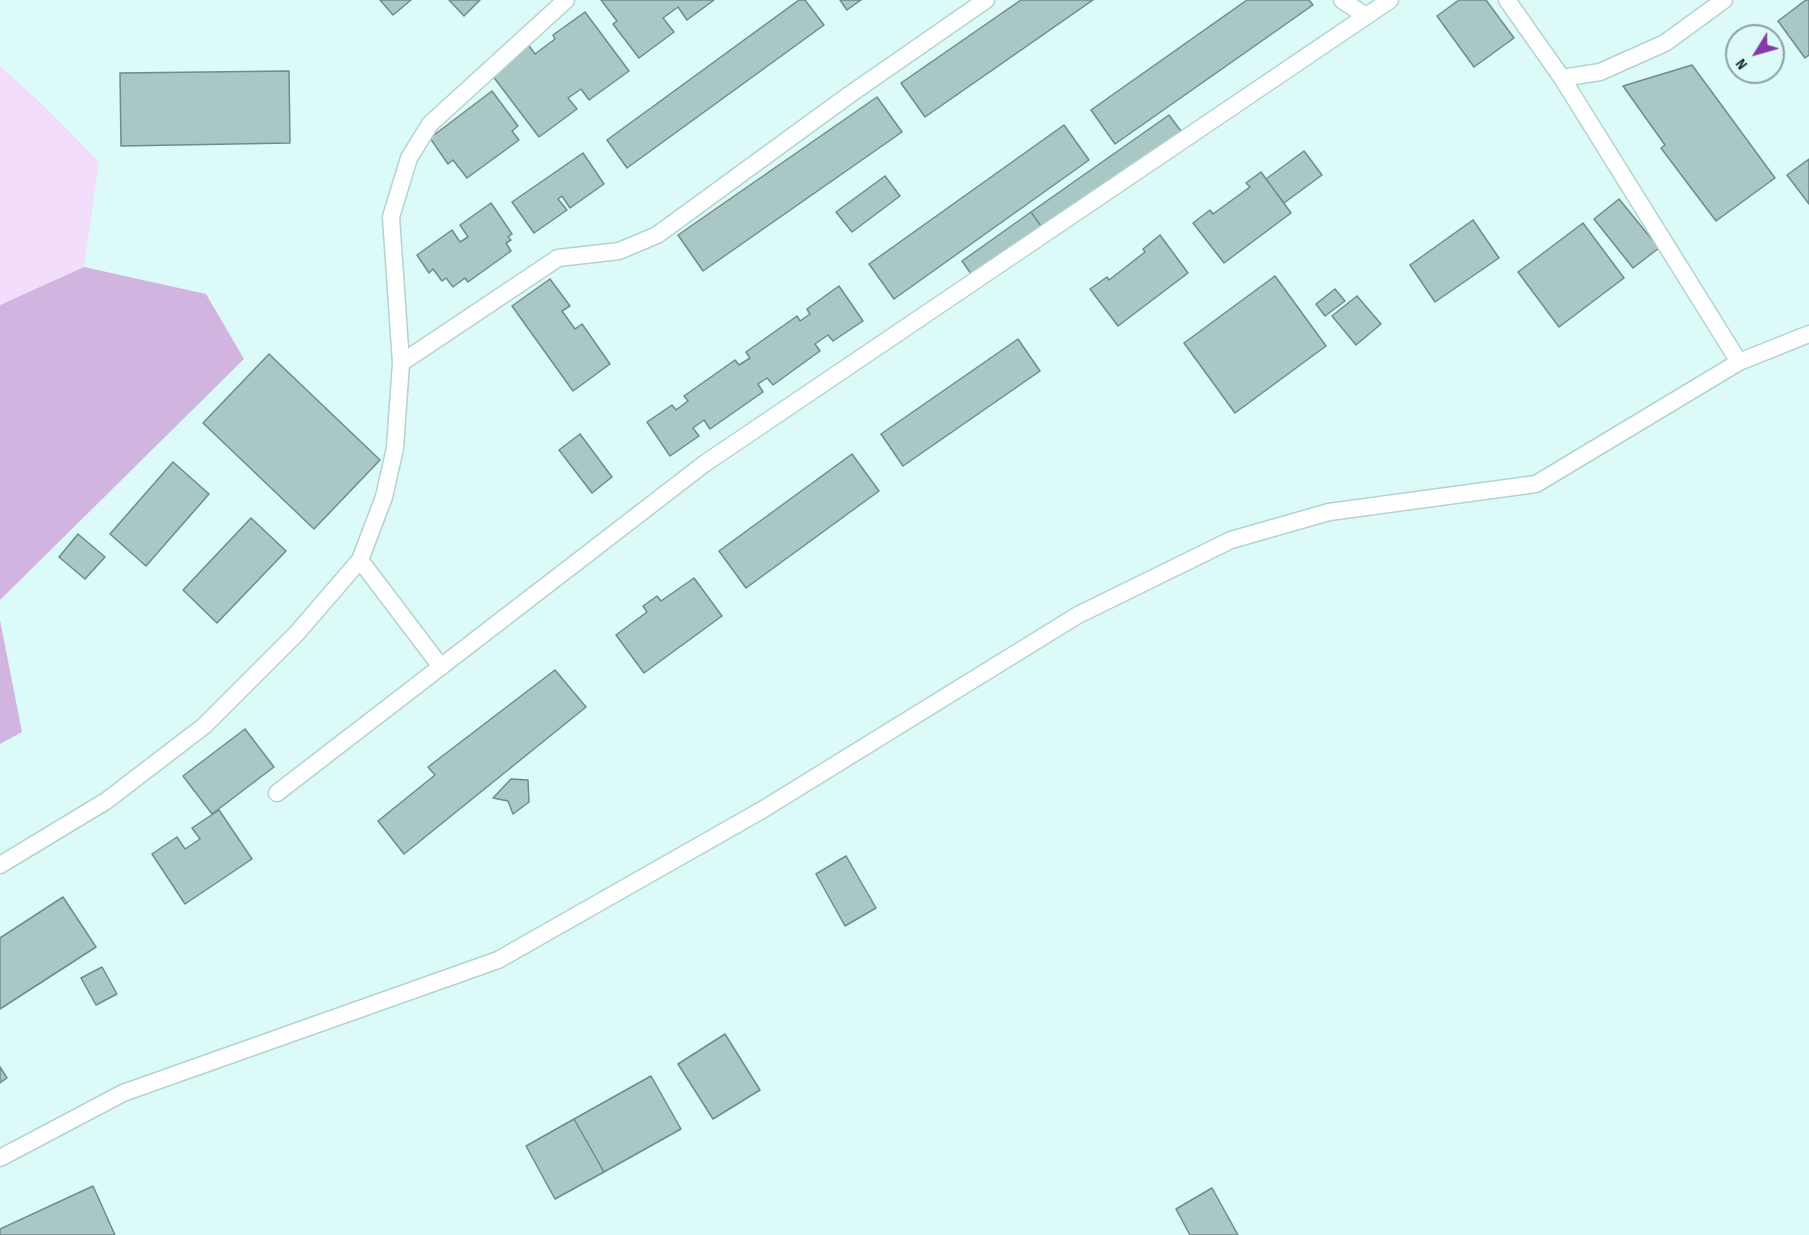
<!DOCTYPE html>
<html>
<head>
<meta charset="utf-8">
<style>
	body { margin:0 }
	#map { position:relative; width:1809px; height:1235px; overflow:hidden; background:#dcfbf8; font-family:"Sofia Sans Condensed",sans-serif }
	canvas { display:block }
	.north { position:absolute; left:1725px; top:24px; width:60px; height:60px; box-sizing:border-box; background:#dcfbf8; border:2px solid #8aa19f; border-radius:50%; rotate:233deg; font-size:16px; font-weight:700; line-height:24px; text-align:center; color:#0f1b1a }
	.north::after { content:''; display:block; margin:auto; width:21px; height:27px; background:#8739a9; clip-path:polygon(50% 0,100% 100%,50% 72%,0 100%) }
</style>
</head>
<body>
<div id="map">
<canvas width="1809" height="1235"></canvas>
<div class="north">N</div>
</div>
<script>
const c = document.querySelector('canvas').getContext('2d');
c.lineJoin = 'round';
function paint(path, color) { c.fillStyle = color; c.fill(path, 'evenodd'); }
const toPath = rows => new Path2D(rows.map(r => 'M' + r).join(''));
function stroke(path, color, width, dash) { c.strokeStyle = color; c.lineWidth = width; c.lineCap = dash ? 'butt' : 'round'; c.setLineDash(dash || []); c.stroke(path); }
const green = toPath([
	[0,66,43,105,99,162,84,267,0,305]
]);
const forest = toPath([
	[84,267,206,294,244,359,0,600,0,305],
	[0,620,22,732,0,744]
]);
const building = toPath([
	[380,0,411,0,393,15,380,0],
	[449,0,480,0,464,16,449,0],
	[601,0,714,0,687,20,678,7,663,18,674,32,639,58,613,24,617,21,601,0],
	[799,0,805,0,824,25,627,168,607,140,799,0],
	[840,0,861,0,847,10,840,0],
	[1021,0,1093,0,925,117,901,83,1021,0],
	[1247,0,1309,0,1313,5,1115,144,1091,110,1247,0],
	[1459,0,1486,0,1514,38,1474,67,1437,16,1459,0],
	[1806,0,1809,0,1809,55,1805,58,1778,21,1806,0],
	[585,12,629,71,589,100,581,89,568,98,577,109,539,137,489,71,527,43,535,54,555,39,553,35,585,12],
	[1692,65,1775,178,1716,221,1661,148,1665,145,1623,86,1692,65],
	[289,71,290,143,121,146,120,73,289,71],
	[492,91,518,126,512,131,519,140,467,178,453,160,448,164,430,138,492,91],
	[877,97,902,132,703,271,678,235,877,97],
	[1169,115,1181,131,1043,229,1031,212,1169,115],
	[1064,125,1089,160,894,299,869,264,1064,125],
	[1304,151,1322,175,1284,203,1266,179,1304,151],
	[583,153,604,184,570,208,562,196,558,199,567,210,534,233,512,202,583,153],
	[1809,159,1809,204,1787,175,1809,159],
	[1261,172,1291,213,1224,263,1193,223,1210,210,1213,214,1250,187,1246,183,1261,172],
	[885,176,900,196,852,232,836,212,885,176],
	[1619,199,1659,248,1633,268,1594,219,1619,199],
	[491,203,512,234,508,237,511,240,506,243,511,251,468,282,465,278,453,287,446,278,442,281,433,269,429,273,417,255,452,230,460,242,468,237,460,225,491,203],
	[1031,212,1043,229,974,278,962,261,1031,212],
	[1473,220,1499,258,1435,302,1410,265,1473,220],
	[1583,223,1624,278,1559,327,1518,272,1583,223],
	[1160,235,1188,273,1118,326,1090,289,1107,277,1109,280,1145,252,1143,249,1160,235],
	[1275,276,1326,346,1235,413,1184,343,1275,276],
	[550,279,570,306,562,311,575,329,582,324,610,364,573,391,512,306,550,279],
	[839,286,863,321,833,341,828,335,815,344,820,351,773,385,767,378,758,384,763,392,710,429,704,420,693,428,699,436,670,456,647,422,672,405,676,410,688,401,684,396,735,360,739,365,750,358,746,352,797,316,800,321,810,314,807,309,839,286],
	[1335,289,1345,301,1325,316,1316,304,1335,289],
	[1357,296,1381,324,1356,345,1332,316,1357,296],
	[1018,339,1040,371,903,466,881,434,1018,339],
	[269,354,380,460,314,529,203,423,269,354],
	[580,434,612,477,592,493,559,450,580,434],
	[852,454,879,491,746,588,719,551,852,454],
	[173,462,209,494,146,566,110,534,173,462],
	[251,518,286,551,217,623,183,590,251,518],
	[78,534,105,557,85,579,59,557,78,534],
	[694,578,722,616,644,673,616,635,647,612,643,606,657,596,661,601,694,578],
	[555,670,586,707,404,854,378,821,435,775,428,767,555,670],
	[245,729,274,767,212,814,183,776,245,729],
	[511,779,528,780,529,802,513,814,508,801,493,798,511,779],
	[219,810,252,859,185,904,152,854,177,837,185,849,200,839,192,828,219,810],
	[846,856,876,908,845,926,816,874,846,856],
	[63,897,96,947,0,1009,0,938,63,897],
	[102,967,117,994,96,1005,81,978,102,967],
	[725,1034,760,1090,713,1119,678,1064,725,1034],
	[0,1067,7,1078,0,1083,0,1067],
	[651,1076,681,1129,604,1172,574,1119,651,1076],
	[574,1119,604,1172,555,1199,526,1146,574,1119],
	[93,1186,115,1235,0,1235,0,1229,93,1186],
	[1212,1188,1238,1235,1190,1235,1176,1209,1212,1188]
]);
const lane = toPath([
	[1342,0,1366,16],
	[1507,0,1562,78,1739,362],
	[1562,78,1600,72,1665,43,1724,0],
	[401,363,558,258,619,251,657,235,849,95,986,0],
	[360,560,441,667],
	[277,793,704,464,1390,0],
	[0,865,106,801,204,726,297,633,360,560,384,497,395,448,401,363,391,217,409,158,430,124,566,0],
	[0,1158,123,1093,498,960,762,810,1078,615,1231,540,1329,512,1536,484,1739,362,1809,334]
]);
paint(green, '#f2ddfd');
paint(forest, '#d1b5e0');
paint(building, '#a9c7c4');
stroke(building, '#6f8c89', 1.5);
stroke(lane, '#b4d3d0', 19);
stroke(lane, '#fff', 16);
</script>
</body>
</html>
